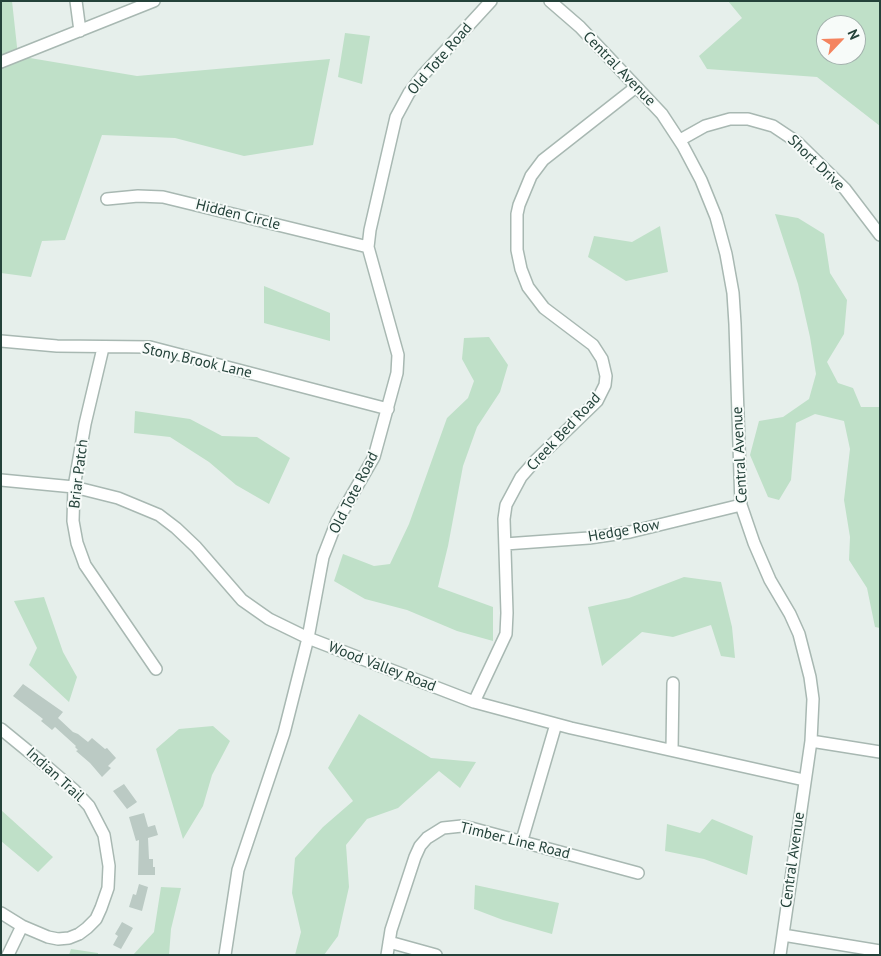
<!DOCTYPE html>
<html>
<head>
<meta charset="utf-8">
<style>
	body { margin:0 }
	#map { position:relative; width:881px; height:956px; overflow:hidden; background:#e6efeb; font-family:"PT Sans",sans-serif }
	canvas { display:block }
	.frame { position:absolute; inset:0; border:2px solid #24423a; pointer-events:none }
	.north { position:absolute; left:816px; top:15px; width:50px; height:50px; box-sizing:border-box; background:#f7fbf9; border:1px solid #a3b1ad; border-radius:50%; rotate:66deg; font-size:14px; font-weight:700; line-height:20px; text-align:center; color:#24423a }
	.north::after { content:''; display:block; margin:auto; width:18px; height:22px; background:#f4845f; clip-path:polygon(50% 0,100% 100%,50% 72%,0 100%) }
</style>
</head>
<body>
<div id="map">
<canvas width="881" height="956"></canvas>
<div class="frame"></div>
<div class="north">N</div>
</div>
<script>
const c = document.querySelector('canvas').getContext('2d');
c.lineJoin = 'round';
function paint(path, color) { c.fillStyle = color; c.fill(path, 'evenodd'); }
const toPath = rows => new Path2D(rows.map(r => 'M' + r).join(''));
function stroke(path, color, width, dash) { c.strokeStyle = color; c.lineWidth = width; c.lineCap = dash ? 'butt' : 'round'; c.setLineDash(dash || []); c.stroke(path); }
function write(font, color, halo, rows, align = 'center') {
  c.font = font + ' "PT Sans",sans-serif'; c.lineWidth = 4; c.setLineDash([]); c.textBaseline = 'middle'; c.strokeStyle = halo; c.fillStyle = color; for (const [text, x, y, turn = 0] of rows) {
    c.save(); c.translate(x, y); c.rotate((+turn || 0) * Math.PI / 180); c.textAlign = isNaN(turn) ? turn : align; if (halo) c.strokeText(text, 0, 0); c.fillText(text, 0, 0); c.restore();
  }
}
const green = toPath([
	[1,1,12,1,18,56,137,76,330,59,313,145,244,156,175,138,102,135,65,240,42,241,31,277,1,273],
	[728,1,880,1,880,126,817,77,707,69,699,56,742,18],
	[826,25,856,25,856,55,826,55],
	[345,33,370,36,362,84,338,77],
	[775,214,798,218,824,234,830,273,847,300,844,334,827,362,838,383,853,388,861,407,880,407,880,628,875,627,867,588,849,560,850,537,844,500,850,449,844,421,815,414,796,423,791,480,779,500,768,497,750,455,759,421,783,417,809,399,816,374,810,337,798,284],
	[660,226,668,272,626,281,588,257,594,236,632,242],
	[264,286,330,313,330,341,264,323],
	[489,337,508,365,500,392,477,427,463,466,448,546,438,587,493,607,493,641,457,631,407,610,365,599,334,581,343,554,374,566,390,564,409,524,447,418,468,398,474,381,462,359,464,338],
	[135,411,190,419,222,436,257,437,290,458,269,504,236,485,209,462,170,437,134,433],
	[684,577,721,582,732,627,735,658,721,656,711,625,673,637,642,632,602,666,588,607,629,598],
	[44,597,63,652,77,677,69,702,29,665,37,648,14,601],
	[359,714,431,758,476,762,460,788,439,771,398,808,367,819,346,845,349,887,338,936,324,955,295,955,301,932,292,893,295,858,323,827,353,801,328,768],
	[213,726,230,741,212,775,203,806,183,839,156,749,179,729],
	[1,810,53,857,38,872,1,841],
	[712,819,753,836,747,875,704,859,665,851,667,824,700,833],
	[475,885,559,903,552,934,503,920,474,909],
	[161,887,181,888,171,929,169,955,133,955,154,932],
	[71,949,98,953,98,955,69,955]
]);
const building = toPath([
	[23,684,63,712,58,718,73,732,78,734,88,742,92,738,105,749,107,748,116,758,108,766,111,768,102,777,90,763,76,751,78,750,75,747,76,746,55,727,52,730,41,721,43,719,13,696],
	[124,784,137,802,127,809,113,791],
	[144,813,148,827,155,825,158,835,148,838,149,859,153,859,153,867,155,867,155,875,138,875,139,840,136,841,129,817],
	[139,884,148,887,142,911,129,907,133,894,136,895],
	[122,922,133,928,121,949,113,945,118,936,115,934]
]);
const minor = toPath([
	[76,1,80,31],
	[550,1,580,27,662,114,683,146,701,180,716,217,726,254,733,293,735,324,741,505,754,543,770,580,790,614,799,634,810,677,813,699,811,741,780,955],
	[1,62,154,1],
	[680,140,705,126,730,119,748,119,773,126,797,142,845,189,880,235],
	[107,199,138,196,163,197,368,247],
	[1,341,57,346,150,347,388,409],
	[103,348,85,424,74,487,73,521,77,543,85,565,156,669],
	[1,480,74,487,118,498,159,515,176,528,196,547,242,600,269,619,308,638,474,702,571,728,804,780],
	[505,544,589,538,630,532,741,505],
	[474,702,506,634,507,613,504,519,506,505,521,477,535,461,597,401,605,385,606,376,602,359,593,345,544,308,528,287,521,269,517,250,517,214,519,205,531,176,543,160,636,87],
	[1,729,45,765,74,790,89,806,104,835,109,866,108,888,101,908,96,919,87,928,79,934,69,938,58,939,48,937,22,926,1,913],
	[811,741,880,752],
	[672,750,673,683],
	[522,840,556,724],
	[783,935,880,951],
	[389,942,436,955],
	[8,955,22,926],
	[225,955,238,870,284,733,308,638,323,557,337,521,374,457,397,373,398,355,368,247,370,230,396,117,409,93,423,75,491,1],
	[387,955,391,930,415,857,420,846,427,838,443,828,462,826,471,828,638,873]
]);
const streetNames = [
	["Old Tote Road",440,59,-49],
	["Central Avenue",619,69,46],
	["Short Drive",816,163,44],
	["Hidden Circle",238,215,14],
	["Stony Brook Lane",197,361,13],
	["Creek Bed Road",564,432,-47],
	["Central Avenue",740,455,-93],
	["Briar Patch",79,474,-83],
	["Old Tote Road",354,493,-63],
	["Hedge Row",624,531,-10],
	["Wood Valley Road",382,667,21],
	["Indian Trail",55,775,42],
	["Timber Line Road",515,841,14],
	["Central Avenue",793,860,-82]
];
paint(green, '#bfe0c8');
paint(building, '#bbcac4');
stroke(minor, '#a8b8b2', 14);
stroke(minor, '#fff', 11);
write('15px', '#24423a', '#f7fbf9', streetNames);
</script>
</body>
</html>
